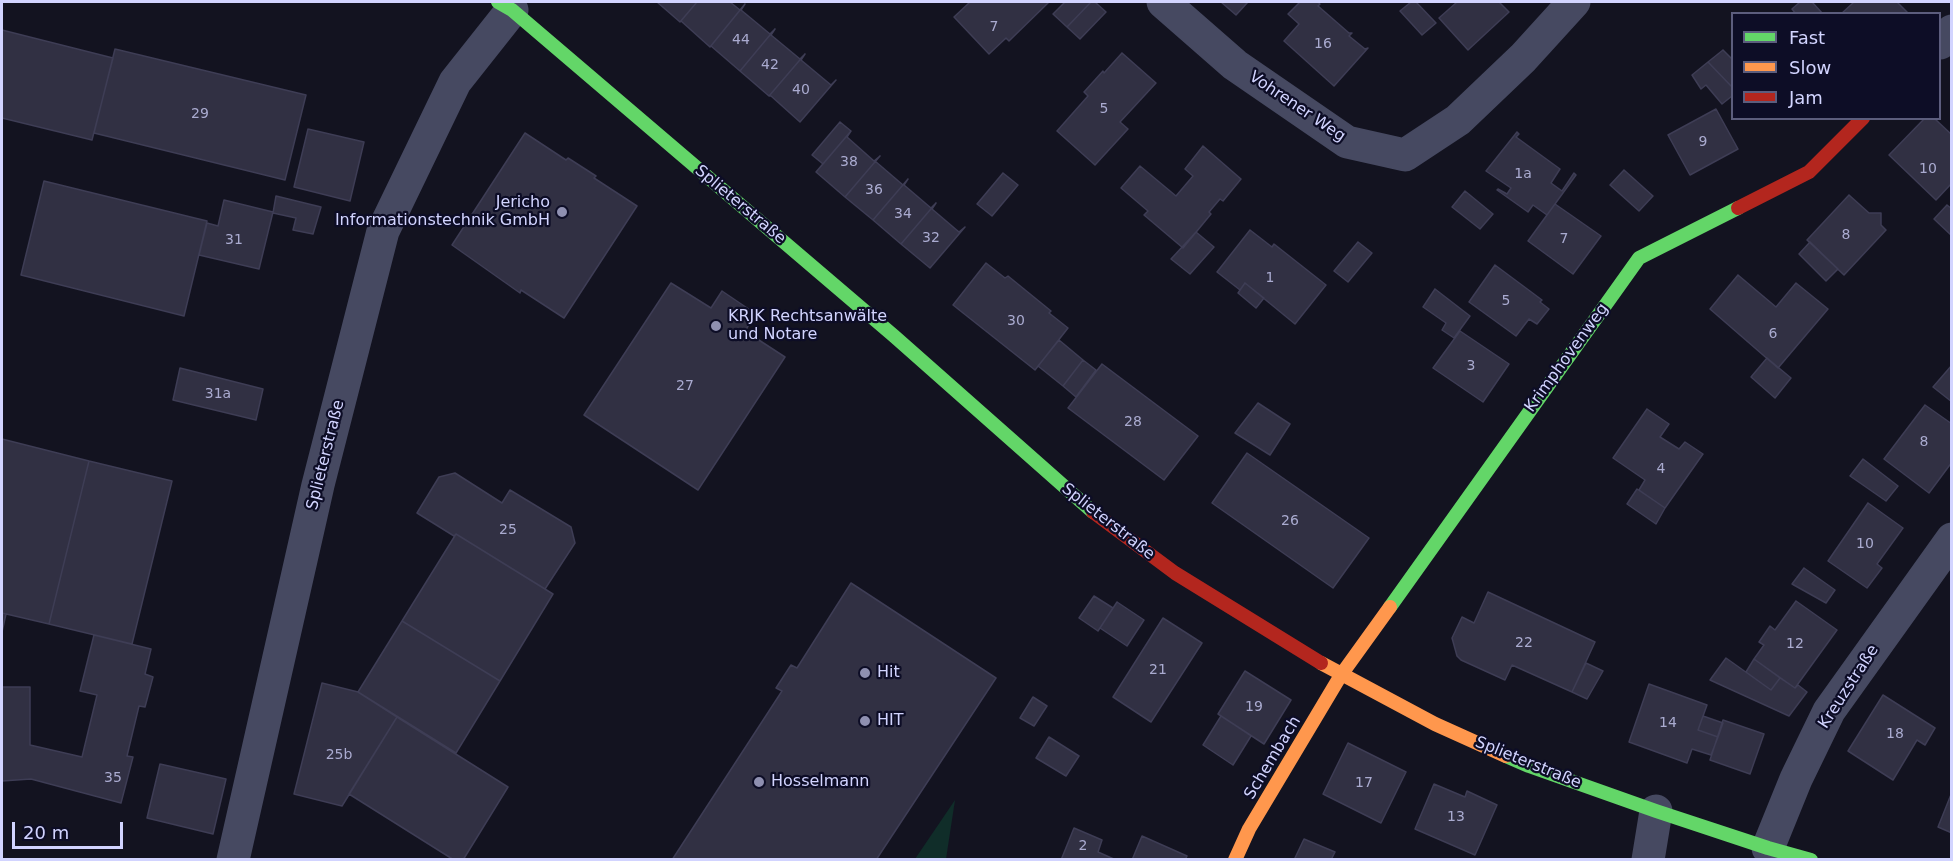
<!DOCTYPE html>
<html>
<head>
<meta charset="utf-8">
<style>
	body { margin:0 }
	#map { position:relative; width:1953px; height:861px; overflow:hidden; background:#131320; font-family:"DejaVu Sans",sans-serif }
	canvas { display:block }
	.frame { position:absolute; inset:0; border:3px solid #d2d4ff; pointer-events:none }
	.legend { position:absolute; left:1731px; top:12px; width:210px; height:108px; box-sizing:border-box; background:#0d0d26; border:2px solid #5c5d7d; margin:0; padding:8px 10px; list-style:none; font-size:18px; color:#d2d4ff }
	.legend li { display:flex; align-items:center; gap:12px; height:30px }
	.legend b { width:30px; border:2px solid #5c5d7d }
	.scale { position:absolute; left:12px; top:822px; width:111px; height:27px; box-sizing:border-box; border:3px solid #d2d4ff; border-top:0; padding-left:8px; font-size:18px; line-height:21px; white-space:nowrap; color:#d2d4ff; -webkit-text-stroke:4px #0d0d26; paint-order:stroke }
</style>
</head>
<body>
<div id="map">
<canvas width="1953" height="861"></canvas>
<div class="frame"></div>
<ul class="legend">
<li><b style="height:8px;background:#63d668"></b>Fast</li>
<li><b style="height:8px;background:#ff974d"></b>Slow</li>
<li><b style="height:8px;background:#b3261e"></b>Jam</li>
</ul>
<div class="scale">20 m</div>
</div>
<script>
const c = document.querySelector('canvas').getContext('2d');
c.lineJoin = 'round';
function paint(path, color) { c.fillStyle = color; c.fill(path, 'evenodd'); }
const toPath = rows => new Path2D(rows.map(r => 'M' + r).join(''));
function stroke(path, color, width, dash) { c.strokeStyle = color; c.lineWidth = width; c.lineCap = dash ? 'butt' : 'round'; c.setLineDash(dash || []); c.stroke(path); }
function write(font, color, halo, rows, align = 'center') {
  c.font = font + ' "DejaVu Sans",sans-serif'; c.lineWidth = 4.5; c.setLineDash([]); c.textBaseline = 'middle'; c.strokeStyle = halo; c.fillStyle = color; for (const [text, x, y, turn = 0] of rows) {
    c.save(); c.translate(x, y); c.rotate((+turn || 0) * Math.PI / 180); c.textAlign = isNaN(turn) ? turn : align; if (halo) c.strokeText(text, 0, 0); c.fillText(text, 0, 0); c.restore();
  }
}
const green = toPath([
	[955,800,946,859,915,859]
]);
const building = toPath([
	[657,2,697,2,680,22,657,2],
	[697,2,730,2,740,10,745,4,710,47,681,21,680,22,697,2],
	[970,2,1049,2,1009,41,1006,38,989,54,954,17,970,2],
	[1065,2,1091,2,1067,27,1053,14,1065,2],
	[1091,2,1095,2,1106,12,1080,39,1067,27,1091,2],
	[1221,2,1248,2,1236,15,1221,2],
	[1300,2,1317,2,1320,4,1318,6,1349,33,1352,33,1349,36,1365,49,1368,48,1334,86,1284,41,1299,24,1288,14,1300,2],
	[1411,2,1416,2,1436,23,1422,35,1400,11,1411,2],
	[1457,2,1499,2,1509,12,1468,50,1439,18,1457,2],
	[1800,2,1812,2,1823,14,1796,14,1792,9,1800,2],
	[1854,2,1897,2,1909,14,1841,14,1854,2],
	[745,4,741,10,770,34,775,29,740,71,711,46,710,47,745,4],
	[775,29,771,35,800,59,805,54,769,96,740,71,775,29],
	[2,30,113,58,92,140,2,118,2,30],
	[115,49,306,95,285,180,94,133,115,49],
	[1723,50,1732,59,1732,87,1708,62,1723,50],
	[1122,53,1156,83,1120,122,1128,129,1095,165,1057,131,1088,96,1084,92,1103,71,1104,73,1122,53],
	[805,54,801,60,831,85,836,80,800,122,771,96,769,96,805,54],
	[1708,62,1732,87,1732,96,1722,104,1706,85,1701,89,1692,75,1708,62],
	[1716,109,1738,149,1690,175,1668,135,1716,109],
	[1925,118,1934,118,1952,135,1952,183,1936,200,1889,155,1925,118],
	[840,122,851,131,823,164,812,155,840,122],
	[308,129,364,142,350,201,294,187,308,129],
	[851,131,847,137,874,161,880,156,845,197,816,172,851,131],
	[1517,132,1519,134,1516,137,1560,169,1551,183,1562,191,1574,173,1576,175,1547,215,1533,205,1528,212,1497,190,1498,189,1507,194,1511,188,1486,171,1517,132],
	[525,133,566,160,568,158,596,176,594,178,637,206,564,318,521,290,520,293,452,245,525,133],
	[1203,146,1241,179,1223,201,1220,199,1209,212,1211,214,1183,248,1144,215,1148,211,1121,188,1140,166,1176,196,1193,176,1185,169,1203,146],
	[880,156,875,161,903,185,908,179,873,220,845,197,880,156],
	[1624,170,1653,196,1639,211,1610,185,1624,170],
	[1003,173,1018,185,992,216,977,204,1003,173],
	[908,179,904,185,931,208,936,203,901,244,873,220,908,179],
	[44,181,207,221,184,316,21,275,44,181],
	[1465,191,1493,214,1480,229,1452,207,1465,191],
	[1849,195,1869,213,1881,213,1881,225,1886,230,1844,275,1807,240,1849,195],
	[276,196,321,207,313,234,293,230,296,218,273,213,276,196],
	[224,200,273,212,259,269,199,255,207,223,218,226,224,200],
	[936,203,932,209,959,232,965,227,930,268,901,244,936,203],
	[1555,204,1601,236,1573,274,1528,241,1555,204],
	[1947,205,1952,209,1952,236,1934,219,1947,205],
	[1250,230,1272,247,1274,244,1326,285,1295,324,1245,283,1240,290,1217,272,1250,230],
	[1196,232,1214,247,1190,274,1171,259,1196,232],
	[1358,242,1372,253,1348,282,1334,271,1358,242],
	[1810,242,1838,269,1826,281,1799,254,1810,242],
	[986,263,1005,278,1008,276,1051,311,1049,313,1068,328,1035,370,953,305,986,263],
	[1495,265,1542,300,1540,302,1549,309,1537,324,1529,319,1516,336,1469,302,1495,265],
	[1738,275,1776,307,1796,283,1828,309,1778,368,1710,309,1738,275],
	[671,283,711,308,722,291,756,314,745,331,785,357,698,490,584,415,671,283],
	[1245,283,1264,298,1256,308,1238,293,1245,283],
	[1435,289,1470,316,1454,338,1442,330,1446,323,1423,307,1435,289],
	[1460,331,1509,364,1483,402,1433,368,1460,331],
	[1059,340,1083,360,1063,386,1038,366,1059,340],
	[1767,358,1791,378,1775,398,1751,377,1767,358],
	[1083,360,1096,370,1076,397,1063,386,1083,360],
	[1102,364,1198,436,1164,480,1068,408,1102,364],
	[1952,365,1952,402,1933,387,1952,365],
	[180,368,263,389,256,420,173,400,180,368],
	[1258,403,1290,424,1270,455,1235,433,1258,403],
	[1925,405,1952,424,1952,462,1929,493,1884,459,1925,405],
	[1647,409,1669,424,1660,437,1679,449,1685,442,1703,454,1665,508,1639,490,1645,480,1613,458,1647,409],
	[2,439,89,461,49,624,2,613,2,439],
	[1247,453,1369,538,1333,588,1212,503,1247,453],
	[1863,459,1898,486,1886,501,1850,476,1863,459],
	[89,461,172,481,132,644,49,624,89,461],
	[455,473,502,503,510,490,571,527,575,543,545,589,456,534,454,536,417,513,439,477,455,473],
	[1637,489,1665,508,1656,524,1627,504,1637,489],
	[1868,503,1903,528,1877,564,1882,568,1867,588,1828,561,1868,503],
	[456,534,553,594,500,681,402,621,456,534],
	[1804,568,1835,590,1826,603,1792,584,1804,568],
	[851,583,996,678,876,860,672,860,782,691,776,688,791,665,797,668,851,583],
	[1488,592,1595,642,1572,692,1512,665,1505,680,1461,660,1457,656,1452,638,1462,617,1474,623,1488,592],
	[1094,596,1113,608,1098,631,1079,618,1094,596],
	[1796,601,1837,630,1795,688,1754,659,1764,645,1759,642,1770,626,1775,630,1796,601],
	[1117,602,1144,620,1127,646,1100,628,1117,602],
	[2,613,6,614,2,632,2,613],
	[1163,618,1202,643,1151,722,1113,697,1163,618],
	[402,621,500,681,456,753,358,692,402,621],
	[94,635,151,649,145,674,153,677,145,707,139,706,127,756,133,757,121,803,31,779,2,781,2,687,30,687,30,745,82,757,97,695,80,691,94,635],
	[1726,658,1771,690,1780,678,1795,688,1798,685,1807,692,1789,716,1710,680,1726,658],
	[1754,659,1780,678,1771,690,1746,672,1754,659],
	[1586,663,1603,671,1587,699,1572,692,1586,663],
	[1245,671,1291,700,1264,744,1218,714,1245,671],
	[322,683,358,692,397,717,342,806,294,794,322,683],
	[1649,684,1707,705,1698,730,1718,737,1711,755,1692,749,1687,763,1629,742,1649,684],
	[1883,695,1935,728,1925,745,1917,740,1893,780,1848,751,1883,695],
	[1033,697,1047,706,1034,726,1020,718,1033,697],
	[1221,716,1251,736,1233,765,1203,745,1221,716],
	[1703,716,1723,723,1718,737,1698,730,1703,716],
	[397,717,508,787,463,860,454,860,349,794,397,717],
	[1723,720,1764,734,1750,774,1710,760,1723,720],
	[1049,737,1079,756,1066,776,1036,758,1049,737],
	[1348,743,1406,772,1381,823,1323,794,1348,743],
	[160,764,226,779,213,834,147,818,160,764],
	[1434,784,1465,797,1467,791,1497,805,1475,855,1415,829,1434,784],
	[1952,792,1952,833,1938,827,1952,792],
	[1074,828,1102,840,1098,852,1116,860,1061,860,1074,828],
	[1142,836,1187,856,1185,860,1132,860,1142,836],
	[1304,839,1335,852,1331,860,1294,860,1304,839]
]);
const street = toPath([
	[1163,2,1235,65,1347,142,1405,155,1458,120,1523,58,1574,2],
	[1940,43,1952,31],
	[1768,848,1796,779,1829,711,1952,539],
	[233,860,318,485,383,231,455,82,512,10],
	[1648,860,1656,811]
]);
const fast = toPath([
	[498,2,512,10,894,336,1093,512],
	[1390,607,1639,258,1738,208],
	[1506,756,1529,766,1656,811,1768,848,1811,860]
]);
const slow = toPath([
	[1321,663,1435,724,1506,756],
	[1235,860,1249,829,1341,675,1390,607]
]);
const jam = toPath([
	[1738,208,1809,172,1863,118],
	[1093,512,1175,573,1321,663]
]);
const markers = [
	[562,212,6,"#8f90b1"],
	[716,326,6,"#8f90b1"],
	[865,673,6,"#8f90b1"],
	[865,721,6,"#8f90b1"],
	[759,782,6,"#8f90b1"]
];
const numberNames = [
	["7",994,27],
	["44",741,40],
	["16",1323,44],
	["42",770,65],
	["40",801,90],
	["5",1104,109],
	["29",200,114],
	["9",1703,142],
	["38",849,162],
	["10",1928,169],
	["1a",1523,174],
	["36",874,190],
	["34",903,214],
	["8",1846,235],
	["32",931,238],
	["7",1564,239],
	["31",234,240],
	["1",1270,278],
	["5",1506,301],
	["30",1016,321],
	["6",1773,334],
	["3",1471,366],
	["27",685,386],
	["31a",218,394],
	["28",1133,422],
	["8",1924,442],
	["4",1661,469],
	["26",1290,521],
	["25",508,530],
	["10",1865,544],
	["22",1524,643],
	["12",1795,644],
	["21",1158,670],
	["19",1254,707],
	["14",1668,723],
	["18",1895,734],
	["25b",339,755],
	["35",113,778],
	["17",1364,783],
	["13",1456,817],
	["2",1083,846]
];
const streetNames = [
	["Vohrener Weg",1297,107,34],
	["Splieterstraße",740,205,40],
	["Krimphovenweg",1567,358,-54],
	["Splieterstraße",326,455,-76],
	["Splieterstraße",1108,522,38],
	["Kreuzstraße",1849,687,-57],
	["Schembach",1273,758,-59],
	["Splieterstraße",1528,763,22]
];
const poiNames = [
	["Jericho",550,203,"right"],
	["Informationstechnik GmbH",550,221,"right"],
	["KRJK Rechtsanwälte",728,317],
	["und Notare",728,335],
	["Hit",877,673],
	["HIT",877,721],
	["Hosselmann",771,782]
];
paint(green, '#102d29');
paint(building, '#313043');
stroke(building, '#3e3d55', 1.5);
stroke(street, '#464961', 33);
stroke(fast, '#63d668', 14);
stroke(slow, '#ff974d', 14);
stroke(jam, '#b3261e', 14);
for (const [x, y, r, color] of markers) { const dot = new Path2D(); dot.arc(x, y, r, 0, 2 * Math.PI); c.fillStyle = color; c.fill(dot); stroke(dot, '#0d0d26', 2); }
write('14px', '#aaabd0', null, numberNames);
write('16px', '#d2d4ff', '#0d0d26', streetNames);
write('16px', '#d2d4ff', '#0d0d26', poiNames, 'left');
</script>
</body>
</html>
